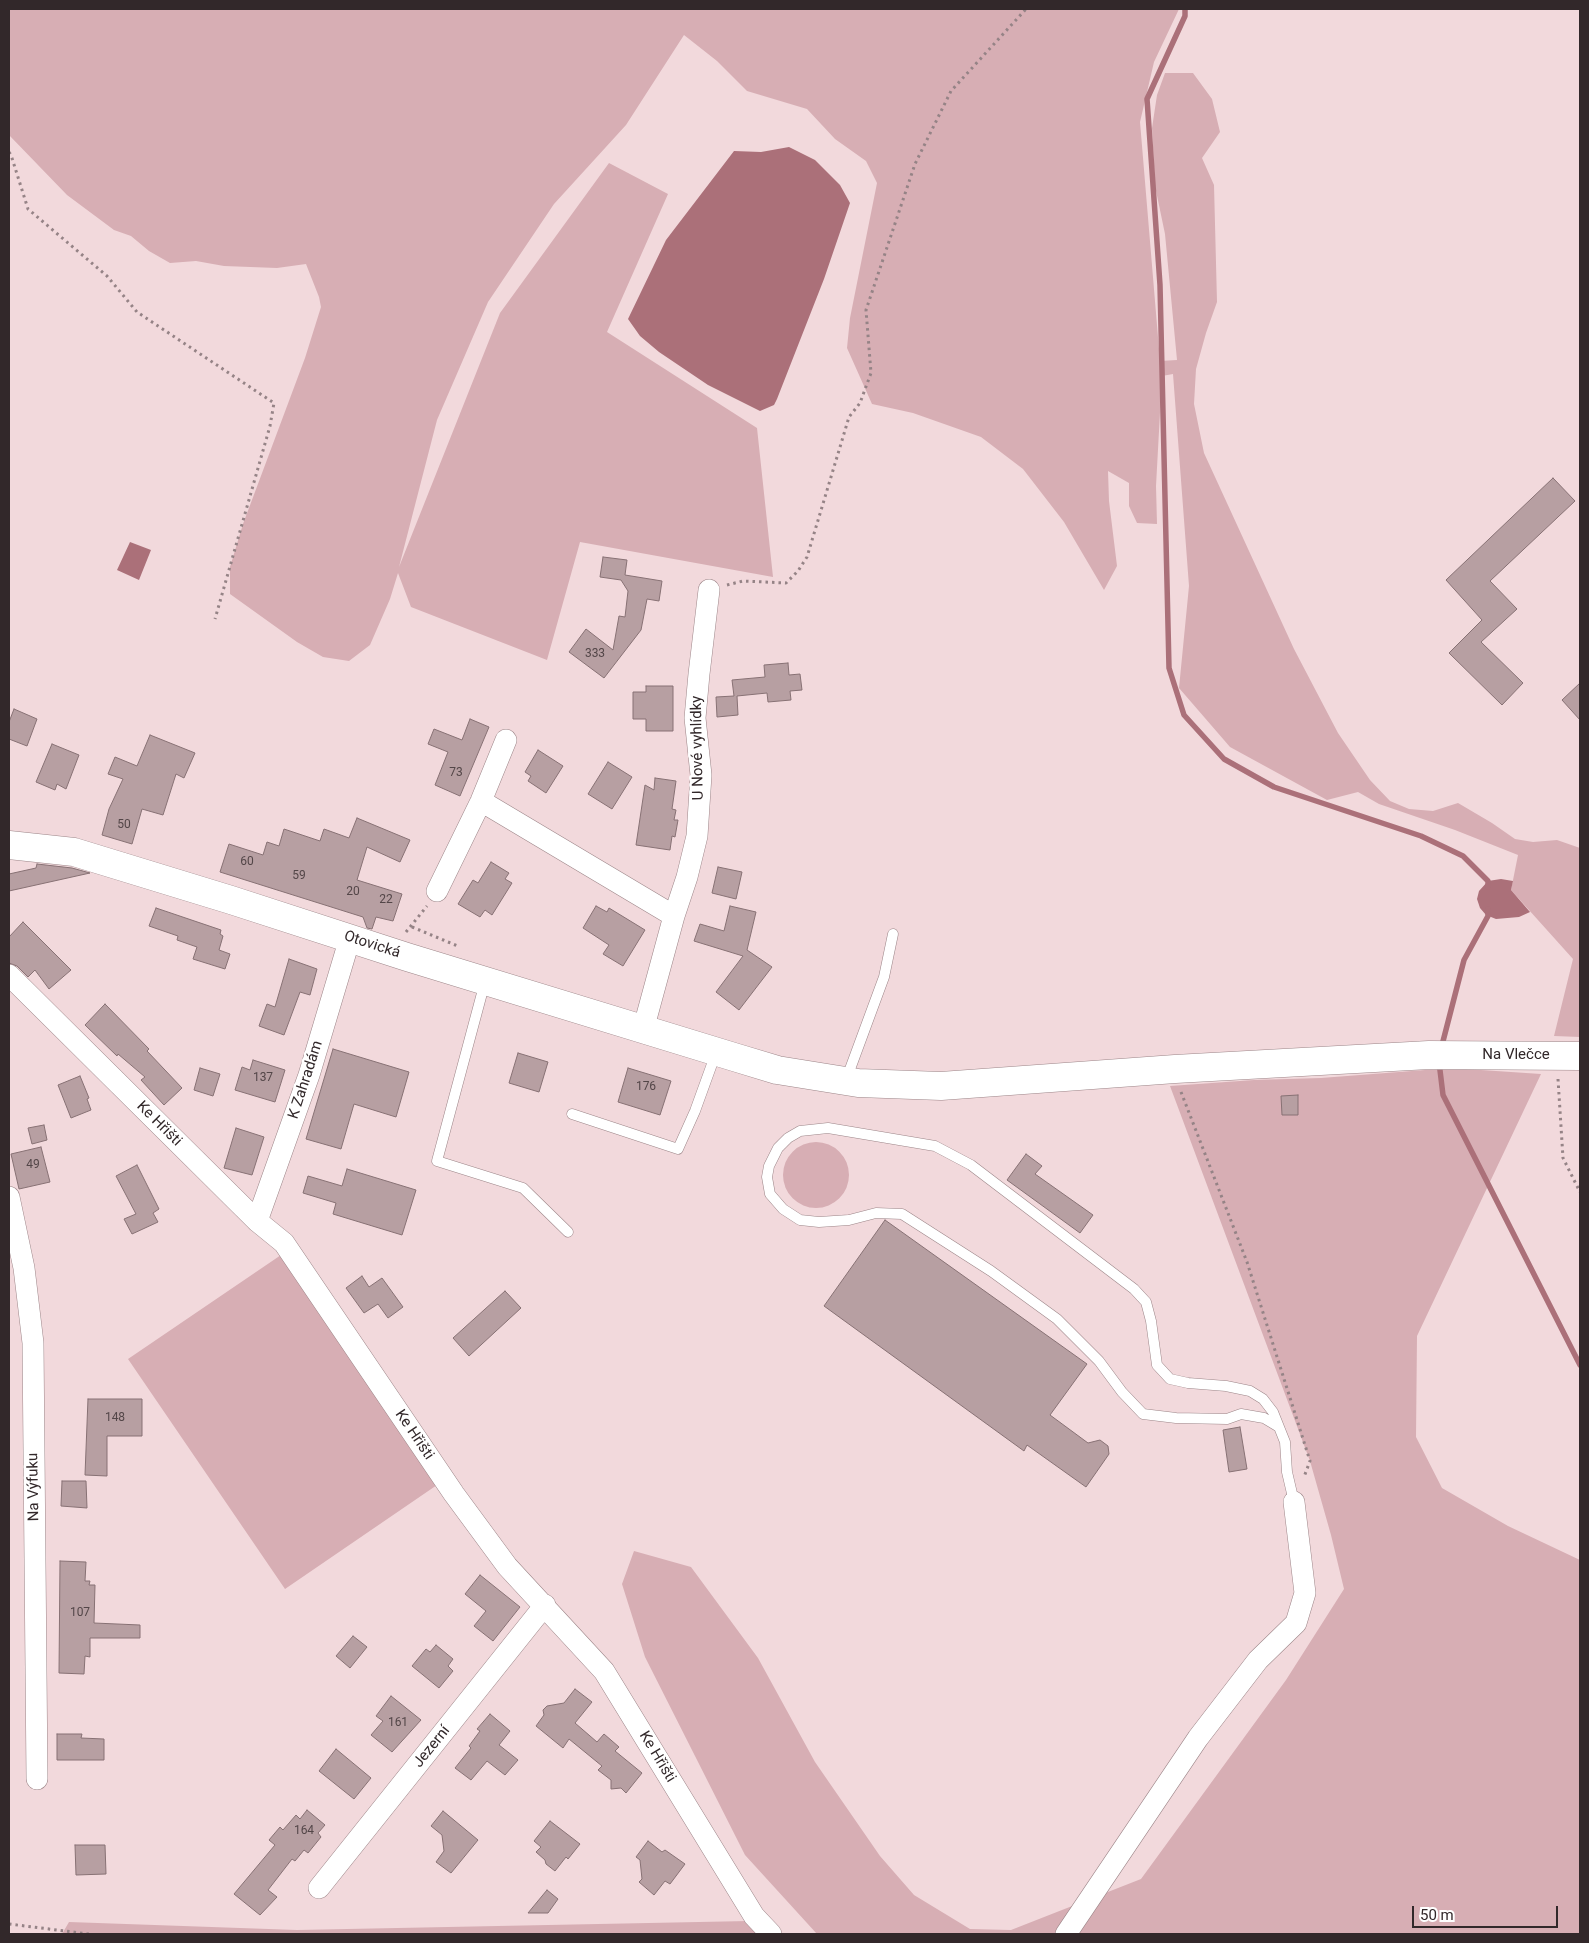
<!DOCTYPE html>
<html>
<head>
<meta charset="utf-8">
<style>
	body { margin:0 }
	#map { position:relative; width:1589px; height:1943px; overflow:hidden; background:#f2d9dc; font-family:Roboto,sans-serif }
	canvas { display:block }
	.frame { position:absolute; inset:0; border:10px solid #32282a; pointer-events:none }
	.scale { position:absolute; left:1412px; top:1906px; width:146px; height:22px; box-sizing:border-box; border:2px solid #32282a; border-top:0; padding-left:6px; font-size:15px; line-height:18px; white-space:nowrap; color:#32282a; -webkit-text-stroke:4px #fff; paint-order:stroke }
</style>
</head>
<body>
<div id="map">
<canvas width="1589" height="1943"></canvas>
<div class="frame"></div>
<div class="scale">50 m</div>
</div>
<script>
const c = document.querySelector('canvas').getContext('2d');
c.lineJoin = 'round';
function paint(path, color) { c.fillStyle = color; c.fill(path, 'evenodd'); }
const toPath = rows => new Path2D(rows.map(r => 'M' + r).join(''));
function stroke(path, color, width, dash) { c.strokeStyle = color; c.lineWidth = width; c.lineCap = dash ? 'butt' : 'round'; c.setLineDash(dash || []); c.stroke(path); }
function write(font, color, halo, rows, align = 'center') {
  c.font = font + ' Roboto,sans-serif'; c.lineWidth = 5; c.setLineDash([]); c.textBaseline = 'middle'; c.strokeStyle = halo; c.fillStyle = color; for (const [text, x, y, turn = 0] of rows) {
    c.save(); c.translate(x, y); c.rotate((+turn || 0) * Math.PI / 180); c.textAlign = isNaN(turn) ? turn : align; if (halo) c.strokeText(text, 0, 0); c.fillText(text, 0, 0); c.restore();
  }
}
const green = toPath([
	[9,9,1179,9,1154,62,1140,122,1160,361,1177,360,1165,234,1155,186,1152,128,1157,95,1165,73,1193,73,1212,99,1220,132,1202,158,1214,185,1217,302,1206,333,1196,369,1194,404,1204,453,1294,649,1338,733,1370,780,1390,801,1409,809,1433,811,1458,803,1492,823,1515,839,1533,842,1557,840,1580,848,1580,1037,1554,1036,1573,959,1511,890,1518,855,1455,830,1379,804,1358,792,1327,800,1230,747,1179,688,1189,586,1173,374,1162,376,1156,486,1157,524,1137,523,1129,506,1129,483,1108,471,1109,501,1117,566,1104,590,1064,522,1023,469,981,437,913,413,872,404,847,348,850,318,877,183,866,161,835,139,807,109,747,91,717,61,684,35,626,125,554,204,488,302,437,420,399,567,500,313,609,163,668,194,607,332,757,428,773,577,580,542,547,660,411,607,398,573,390,599,370,645,349,661,323,657,297,642,230,594,230,567,243,524,305,358,321,307,319,297,306,264,277,268,224,266,196,261,170,263,149,251,131,236,114,230,67,195,9,135],
	[1451,1068,1541,1074,1417,1336,1416,1437,1442,1488,1508,1526,1580,1560,1580,1934,817,1934,745,1855,645,1657,622,1584,634,1551,691,1567,758,1658,815,1762,880,1856,914,1895,970,1929,1011,1930,1141,1879,1286,1680,1344,1589,1331,1535,1310,1461,1170,1086,1254,1080,1321,1078],
	'783 1175a33 33 0 1 1 66 0a33 33 0 1 1-66 0Z',
	[281,1255,437,1485,285,1589,128,1359],
	[749,1921,762,1934,62,1934,69,1922,297,1930]
]);
const water = toPath([
	[789,147,815,160,840,185,850,203,824,279,777,399,774,405,760,411,708,385,659,352,640,336,628,319,666,240,734,151,761,152],
	[130,542,151,550,139,580,117,570],
	[1501,879,1513,881,1511,890,1530,912,1519,917,1496,919,1486,915,1480,908,1477,899,1479,891,1488,881]
]);
const stream = toPath([
	[1185,9,1185,16,1147,99,1160,285,1169,668,1184,715,1224,759,1274,787,1421,836,1463,856,1488,881,1488,887],
	[1441,1049,1464,960,1488,916,1488,909],
	[1439,1062,1443,1095,1580,1365]
]);
const building = toPath([
	[1553,478,1575,501,1490,581,1517,609,1481,642,1523,683,1502,705,1449,653,1482,620,1446,580,1553,478],
	[603,557,627,560,625,575,662,581,659,601,647,599,641,630,604,678,569,652,586,629,613,650,619,616,625,617,628,591,621,580,600,577,603,557],
	[788,663,789,675,800,674,802,690,790,691,791,700,768,702,767,693,737,696,738,715,717,717,716,697,734,696,732,680,765,677,764,665,788,663],
	[1580,683,1580,720,1562,700,1580,683],
	[646,686,673,686,673,731,646,731,646,719,633,719,633,692,646,692,646,686],
	[14,709,37,719,27,746,9,739,9,722,14,709],
	[470,719,489,727,460,796,435,785,448,752,428,744,434,729,462,740,470,719],
	[150,735,195,753,184,778,176,774,163,815,142,809,132,844,102,835,109,809,123,779,108,774,115,757,137,766,150,735],
	[52,744,79,755,66,789,57,784,55,790,36,782,52,744],
	[538,750,563,766,546,793,528,781,531,776,525,772,538,750],
	[608,762,632,777,612,809,588,794,608,762],
	[655,778,676,781,672,809,676,810,674,820,678,820,675,837,672,836,670,850,636,845,645,785,654,790,655,778],
	[357,818,410,840,400,862,367,847,357,880,402,894,393,921,376,917,372,929,367,928,363,917,220,872,229,844,263,855,267,842,279,846,284,829,320,841,324,829,349,838,357,818],
	[491,862,509,873,505,879,512,883,492,915,485,910,480,917,458,904,473,880,478,883,491,862],
	[37,864,72,868,90,873,9,891,9,874,36,868,37,864],
	[718,867,742,872,736,899,712,893,718,867],
	[596,906,607,912,609,908,645,930,623,966,603,954,609,945,583,928,596,906],
	[730,906,756,912,747,950,772,967,739,1010,716,992,743,956,694,941,700,924,724,931,730,906],
	[156,908,221,930,220,934,223,936,219,950,230,954,225,969,193,959,197,947,177,940,178,936,149,926,156,908],
	[23,922,71,970,49,989,35,970,28,977,17,966,9,963,9,937,23,922],
	[289,959,317,969,310,995,300,992,284,1035,259,1026,267,1004,275,1007,289,959],
	[105,1004,149,1049,147,1051,182,1088,164,1105,141,1080,145,1077,118,1054,117,1056,85,1025,105,1004],
	[333,1049,409,1072,396,1117,354,1104,341,1149,306,1139,333,1049],
	[518,1053,548,1062,539,1092,509,1083,518,1053],
	[253,1060,285,1070,275,1102,235,1090,242,1067,250,1070,253,1060],
	[200,1068,220,1074,213,1096,194,1090,200,1068],
	[628,1068,671,1081,660,1115,618,1102,628,1068],
	[80,1076,89,1098,87,1099,91,1110,71,1118,58,1085,80,1076],
	[1298,1095,1298,1115,1282,1115,1281,1096,1298,1095],
	[44,1125,47,1140,32,1144,28,1128,44,1125],
	[236,1128,264,1137,252,1175,224,1168,236,1128],
	[41,1147,50,1182,19,1189,11,1154,41,1147],
	[1026,1154,1042,1166,1035,1174,1093,1215,1080,1233,1007,1180,1026,1154],
	[137,1165,159,1209,153,1213,158,1222,132,1234,124,1219,136,1214,116,1176,137,1165],
	[347,1169,416,1190,402,1235,333,1214,336,1203,303,1193,308,1176,342,1186,347,1169],
	[885,1220,1087,1364,1050,1415,1088,1443,1100,1440,1108,1446,1109,1454,1086,1487,1027,1445,1024,1451,824,1306,885,1220],
	[362,1276,369,1287,382,1278,403,1307,388,1318,378,1304,364,1313,346,1288,362,1276],
	[505,1291,521,1308,469,1356,453,1338,505,1291],
	[88,1399,142,1399,142,1436,107,1436,107,1476,85,1475,88,1399],
	[1240,1427,1247,1469,1229,1472,1223,1430,1240,1427],
	[62,1481,86,1481,87,1508,61,1506,62,1481],
	[60,1561,86,1562,85,1581,90,1581,89,1585,95,1585,94,1623,140,1625,140,1638,90,1638,90,1657,85,1656,84,1674,59,1673,60,1561],
	[480,1575,520,1607,493,1641,474,1626,486,1611,465,1594,480,1575],
	[353,1636,367,1647,350,1668,336,1656,353,1636],
	[436,1645,453,1659,448,1666,453,1671,439,1688,412,1666,426,1649,430,1652,436,1645],
	[575,1689,592,1702,575,1723,597,1742,604,1734,619,1747,615,1751,642,1773,626,1793,621,1788,611,1789,611,1780,598,1770,602,1766,569,1739,563,1748,536,1726,544,1715,543,1710,547,1706,564,1703,575,1689],
	[391,1696,421,1720,392,1752,371,1735,383,1721,376,1716,391,1696],
	[490,1714,510,1731,499,1745,518,1760,505,1775,487,1761,471,1780,455,1768,471,1748,469,1746,480,1731,477,1729,490,1714],
	[57,1734,82,1734,81,1738,104,1739,104,1760,57,1760,57,1734],
	[336,1749,371,1778,354,1799,319,1771,336,1749],
	[307,1810,325,1825,318,1833,321,1837,308,1853,304,1850,295,1861,292,1859,268,1890,277,1897,260,1915,234,1894,275,1845,269,1840,280,1827,283,1830,296,1815,300,1819,307,1810],
	[443,1811,478,1840,451,1873,436,1862,444,1851,442,1835,431,1826,443,1811],
	[550,1821,580,1844,568,1859,566,1857,555,1871,546,1864,545,1860,536,1852,541,1847,534,1841,550,1821],
	[648,1841,662,1852,665,1850,685,1864,670,1884,665,1881,654,1895,639,1882,642,1879,640,1860,636,1857,648,1841],
	[75,1845,105,1845,106,1874,76,1875,75,1845],
	[547,1890,558,1899,548,1913,528,1913,547,1890]
]);
const path = toPath([
	[9,152,11,155,28,209,107,276,137,312,274,403,270,426,215,619],
	[727,585,743,581,786,583,798,571,807,557,849,417,860,403,871,373,866,310,915,164,951,91,1026,9],
	[412,927,460,947],
	[406,932,427,906],
	[1558,1079,1563,1158,1580,1192],
	[1181,1092,1247,1262,1310,1461,1304,1477],
	[9,1924,89,1934]
]);
const lane = toPath([
	[485,982,437,1161,523,1188,568,1232],
	[846,1080,884,977,893,934],
	[572,1114,678,1149,695,1111,716,1053],
	[1279,1427,1264,1418,1241,1414,1227,1419,1176,1418,1143,1414,1122,1392,1099,1361,1057,1319,991,1271,902,1214,876,1213,849,1220,819,1222,800,1220,783,1209,770,1194,767,1177,769,1166,778,1148,788,1138,800,1131,828,1128,935,1146,971,1165,1134,1289,1146,1302,1151,1321,1157,1365,1170,1379,1188,1383,1226,1386,1250,1391,1263,1399,1273,1412,1285,1442,1287,1472,1294,1502]
]);
const street = toPath([
	[481,801,674,916],
	[437,891,481,801,506,740],
	[9,975,257,1221,284,1243,454,1494,507,1566,604,1671,754,1916,771,1934],
	[643,1030,674,916,687,877,697,836,701,775,695,718,699,674,709,590],
	[9,1197,24,1268,33,1343,37,1779],
	[257,1221,309,1075,350,938],
	[319,1888,545,1605],
	[1066,1934,1198,1738,1258,1660,1296,1623,1305,1593,1294,1502]
]);
const secondary = toPath([
	[9,845,74,852,231,900,407,957,734,1057,777,1070,858,1083,941,1086,1175,1069,1429,1055,1580,1056]
]);
const numberNames = [
	["333",595,654],
	["73",456,773],
	["50",124,825],
	["60",247,862],
	["59",299,876],
	["20",353,892],
	["22",386,900],
	["137",263,1078],
	["176",646,1087],
	["49",33,1165],
	["148",115,1418],
	["107",80,1613],
	["161",398,1723],
	["164",304,1831]
];
const streetNames = [
	["U Nové vyhlídky",698,748,-91],
	["Otovická",372,945,18],
	["Na Vlečce",1516,1055],
	["K Zahradám",306,1080,-72],
	["Ke Hřišti",159,1124,45],
	["Ke Hřišti",414,1435,56],
	["Na Výfuku",34,1487,-91],
	["Jezerní",432,1747,-51],
	["Ke Hřišti",657,1757,59]
];
paint(green, '#d7aeb4');
paint(water, '#ab7079');
stroke(stream, '#ab7079', 5.5);
paint(building, '#b79fa2');
stroke(building, '#877174', 1);
stroke(lane, '#9c8588', 11);
stroke(street, '#9c8588', 22);
stroke(secondary, '#9c8588', 29);
stroke(path, '#958386', 3, [2.5, 4]);
stroke(lane, '#fff', 10);
stroke(street, '#fff', 21);
stroke(secondary, '#fff', 28);
write('12px', '#534648', null, numberNames);
write('15px', '#32282a', '#fff', streetNames);
</script>
</body>
</html>
